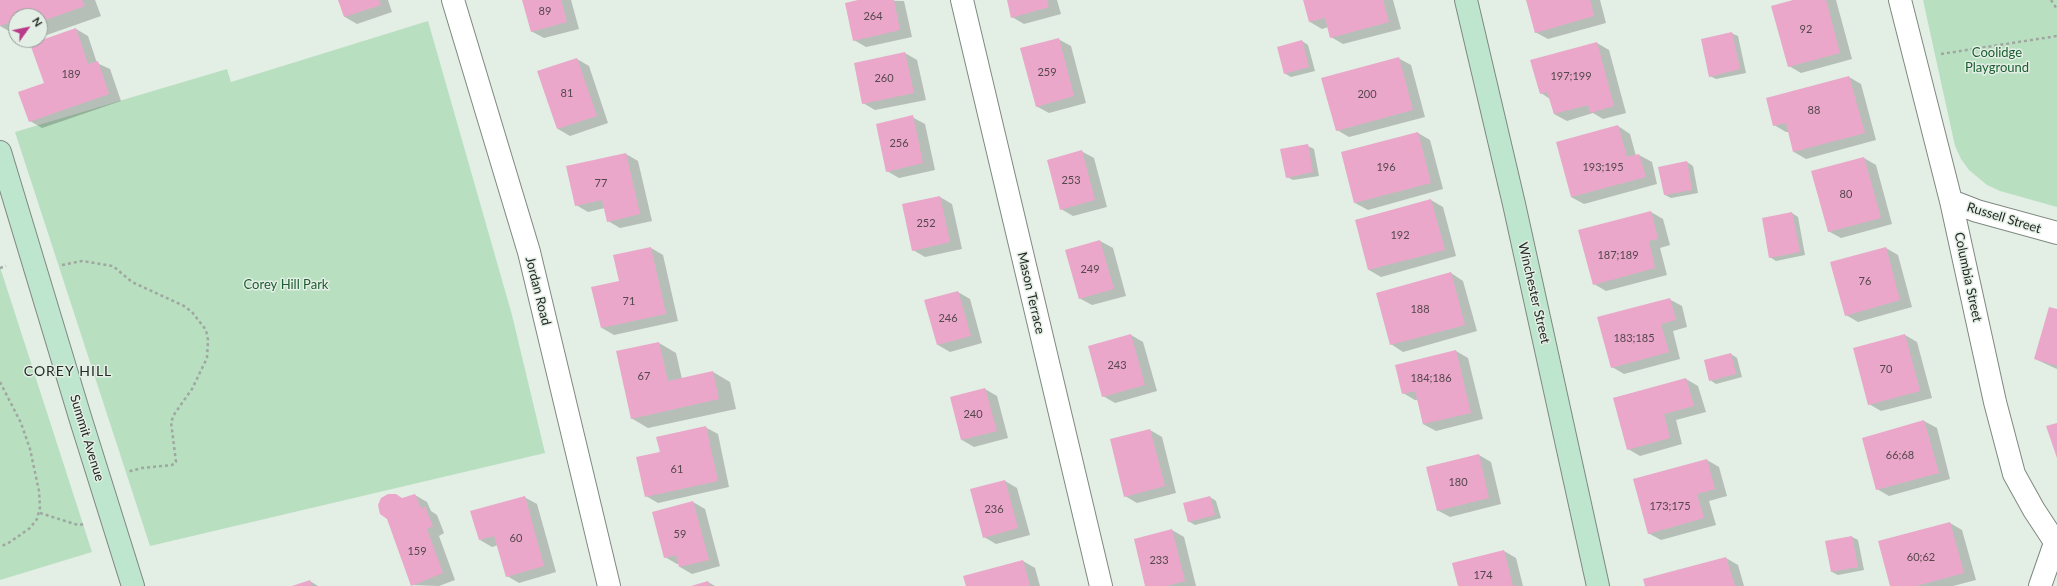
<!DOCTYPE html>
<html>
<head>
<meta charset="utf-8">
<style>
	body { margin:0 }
	#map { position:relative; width:2057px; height:586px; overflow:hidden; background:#e3eee5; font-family:Lato,sans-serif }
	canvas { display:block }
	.north { position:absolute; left:8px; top:8px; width:40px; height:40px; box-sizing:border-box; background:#e3eee5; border:1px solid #969e97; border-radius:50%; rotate:57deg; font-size:11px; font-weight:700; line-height:16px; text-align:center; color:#232723 }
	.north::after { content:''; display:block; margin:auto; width:14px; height:18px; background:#b83a88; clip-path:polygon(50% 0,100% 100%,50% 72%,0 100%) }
</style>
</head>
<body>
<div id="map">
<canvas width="2057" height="586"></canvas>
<div class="north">N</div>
</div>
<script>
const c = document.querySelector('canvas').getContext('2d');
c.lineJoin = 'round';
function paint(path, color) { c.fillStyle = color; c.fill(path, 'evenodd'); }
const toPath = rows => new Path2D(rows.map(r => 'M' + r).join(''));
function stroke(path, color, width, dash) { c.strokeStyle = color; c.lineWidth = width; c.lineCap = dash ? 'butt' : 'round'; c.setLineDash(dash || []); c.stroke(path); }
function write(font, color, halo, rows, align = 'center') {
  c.font = font + ' Lato,sans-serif'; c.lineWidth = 3; c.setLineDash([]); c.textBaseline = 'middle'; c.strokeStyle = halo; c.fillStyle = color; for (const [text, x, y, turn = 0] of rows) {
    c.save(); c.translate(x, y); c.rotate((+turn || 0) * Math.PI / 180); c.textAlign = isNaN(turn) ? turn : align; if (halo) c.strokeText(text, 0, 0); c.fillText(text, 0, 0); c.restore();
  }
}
const green = toPath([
	[1923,0,2057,0,2057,207,2000,191,1987,185,1969,170,1961,159,1955,146],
	[428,21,512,315,545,453,150,546,15,132,227,69,231,82],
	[0,267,92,552,0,580]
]);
const shadow = toPath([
	[0,0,95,0,101,16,44,36,40,33,40,16,16,16,16,35,0,26],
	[339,0,388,0,392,12,357,24,345,17],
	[523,0,571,0,579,29,544,38,531,31],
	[862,0,904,1,912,37,866,47,854,40],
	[1008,0,1057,0,1061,14,1024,24,1012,17],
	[1304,0,1393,0,1401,29,1343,44,1331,37,1328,27,1322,29,1310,22],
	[1527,0,1600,0,1606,23,1548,39,1535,32],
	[1797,0,1836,0,1852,59,1801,73,1789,66],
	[76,29,88,36,97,63,110,69,121,101,42,128,30,121,45,84],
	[1731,33,1738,36,1746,73,1716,79,1710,76],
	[1058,39,1071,46,1086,103,1049,113,1036,106],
	[1302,41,1308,45,1315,71,1291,77,1284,73],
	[1597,43,1609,50,1626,113,1603,119,1593,113,1567,121,1554,114,1550,99,1541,93],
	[905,53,917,60,926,100,875,110,863,103],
	[1398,58,1411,65,1425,117,1349,137,1337,130],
	[577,59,589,66,608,123,570,136,558,129],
	[1849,77,1861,84,1876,140,1806,159,1794,152,1789,132,1786,132,1774,125],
	[912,117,925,124,935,170,899,178,887,171],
	[1618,126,1630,134,1636,156,1639,155,1652,162,1657,184,1584,204,1571,197],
	[1418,133,1430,140,1443,189,1368,210,1355,203],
	[1308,146,1314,149,1319,176,1293,180,1287,177],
	[1081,151,1094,158,1107,207,1073,216,1061,209],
	[626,154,638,161,652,221,620,228,608,221,605,208,588,212,576,205],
	[1864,158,1876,165,1892,224,1841,238,1828,231],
	[1687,162,1693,166,1698,193,1671,198,1665,195],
	[940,197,952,204,962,249,925,257,913,250],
	[1431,200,1443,207,1456,256,1381,277,1369,270,1356,220],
	[1651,212,1663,219,1670,245,1660,248,1667,275,1606,291,1594,284],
	[1792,213,1798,217,1805,255,1776,261,1770,257],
	[1100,241,1113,248,1126,296,1092,305,1079,298,1066,250],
	[651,248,663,255,678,321,614,335,602,328,620,282],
	[1886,248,1898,255,1912,307,1858,322,1846,315],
	[1451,273,1463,281,1477,331,1403,352,1391,344],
	[958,292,970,299,982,343,950,352,938,345],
	[1669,299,1682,306,1687,327,1673,331,1680,359,1624,374,1612,367],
	[2057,310,2057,369,2035,359],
	[1131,335,1143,342,1157,391,1115,403,1103,396],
	[1905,335,1917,342,1932,398,1881,411,1869,404],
	[659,343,676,353,682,379,713,372,730,382,736,409,648,428,631,418],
	[1456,351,1468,358,1483,419,1436,431,1423,424,1418,400,1415,400,1403,393],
	[1731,354,1737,358,1742,377,1716,384,1710,380],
	[1686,379,1698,386,1706,412,1676,420,1682,444,1640,456,1628,449,1614,398],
	[985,389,997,396,1008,438,974,447,962,440,951,398],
	[1924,421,1937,428,1950,479,1889,496,1877,489],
	[705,427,718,434,729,487,658,503,646,496,661,453],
	[1150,430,1162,437,1176,493,1137,503,1125,496],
	[1479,455,1491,462,1501,504,1450,517,1437,510],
	[1707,460,1719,467,1727,496,1709,501,1716,525,1661,540,1648,533],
	[1005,481,1017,488,1030,535,996,544,984,537],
	[415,495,427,502,431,511,437,515,444,533,439,536,455,580,439,586,411,585,403,499],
	[524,497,537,504,556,572,519,583,507,576,498,545,492,547,480,540],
	[1210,497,1216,501,1221,518,1195,525,1188,521],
	[693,502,705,509,720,566,692,574,680,567,679,564,677,564,665,557],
	[1950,523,1962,530,1976,580,1953,586,1891,586],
	[1172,530,1184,537,1196,586,1146,586],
	[1852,537,1858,540,1864,570,1838,575,1832,572],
	[1504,551,1516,558,1523,586,1459,586],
	[1726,558,1738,565,1744,586,1646,586,1644,580],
	[1023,561,1035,568,1040,586,967,586],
	[310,581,318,586,294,586],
	[708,582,715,586,693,586]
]);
const building = toPath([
	[0,0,82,0,85,6,40,22,40,16,16,16,16,20,0,26],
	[338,0,379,0,381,5,344,17],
	[522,0,561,0,567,22,531,32],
	[858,0,894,0,900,30,853,41,845,3],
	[1007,0,1047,0,1049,7,1011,18],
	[1303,0,1383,0,1389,22,1330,38,1325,18,1309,22],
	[1526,0,1590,0,1594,16,1535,33],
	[1793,0,1826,0,1840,53,1788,67,1771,6],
	[76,28,88,64,98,61,109,94,29,122,18,92,44,83,30,44],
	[1732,32,1740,69,1709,77,1701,39],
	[1059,38,1074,96,1036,107,1020,48],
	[1302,40,1309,67,1284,74,1277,47],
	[1597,42,1614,106,1590,113,1588,105,1554,114,1547,92,1540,94,1530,60],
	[905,52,914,93,862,104,854,63],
	[1399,57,1413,110,1336,131,1321,78],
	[577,58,597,116,557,129,537,71],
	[1849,76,1865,133,1793,152,1786,123,1773,126,1766,98],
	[913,115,923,163,886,172,876,124],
	[1618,125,1627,157,1639,154,1646,177,1571,197,1556,142],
	[1418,132,1431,183,1354,203,1341,152],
	[1308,144,1313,172,1286,178,1280,149],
	[1082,150,1095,200,1060,210,1047,160],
	[626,153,640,214,607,222,602,200,575,206,566,166],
	[1864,157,1881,218,1828,232,1811,171],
	[1687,161,1692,190,1664,195,1658,167],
	[940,196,950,242,912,251,902,204],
	[1431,199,1445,250,1368,270,1355,220],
	[1651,211,1658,239,1649,241,1655,268,1593,285,1578,230],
	[1792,212,1800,252,1769,258,1762,218],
	[1100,240,1114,289,1079,299,1065,250],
	[651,247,666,314,601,328,591,287,619,281,613,255],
	[1886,247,1900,300,1845,316,1830,262],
	[1451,272,1465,325,1390,345,1376,293],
	[958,291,971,336,937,345,924,300],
	[1670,298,1676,320,1661,324,1669,352,1611,368,1597,317],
	[2049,307,2057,309,2057,366,2034,359],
	[1131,334,1145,385,1102,397,1088,346],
	[1905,334,1920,391,1868,405,1853,348],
	[659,342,668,381,713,371,719,399,631,419,616,351],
	[1456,350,1471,413,1423,424,1415,391,1402,394,1395,365],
	[1731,353,1736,374,1709,381,1704,360],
	[1686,378,1694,406,1664,414,1670,438,1627,450,1613,398],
	[985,388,997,431,961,440,950,397],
	[1924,420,1939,473,1876,490,1862,438],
	[2057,423,2057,458,2046,426],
	[706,426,718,481,645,497,636,457,660,452,656,437],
	[1150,429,1165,486,1124,497,1110,439],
	[1479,454,1489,498,1437,511,1426,467],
	[1707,459,1715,489,1697,494,1704,518,1648,534,1633,479],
	[1005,480,1018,528,983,538,970,489],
	[388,494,396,494,402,498,415,494,421,508,425,507,433,526,427,529,443,573,411,586,387,519,380,514,379,510,378,505,381,498],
	[525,496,544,566,506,577,494,536,479,540,470,511],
	[1210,496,1215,515,1188,522,1183,503],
	[693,501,709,560,679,567,676,555,664,558,652,512],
	[1950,522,1964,573,1916,586,1890,586,1878,541],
	[1172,529,1185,581,1166,586,1145,586,1134,539],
	[1852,536,1858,567,1831,572,1825,541],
	[1504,550,1513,586,1458,586,1452,563],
	[1726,557,1735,586,1645,586,1643,579],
	[1023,560,1030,586,966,586,963,576],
	[310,580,312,586,292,586],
	[708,581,710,586,691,586]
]);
const path = toPath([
	[2051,0,2057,9],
	[1941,54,2057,36],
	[62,265,82,261,113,266,132,282,184,306,192,312,206,330,208,340,207,358,192,389,175,413,171,422,176,462,172,465,142,468,127,472],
	[0,268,6,266],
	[0,382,21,423,30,449,39,491,40,507,37,519,30,528,10,542,0,547],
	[40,513,78,525,85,524]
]);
const street = toPath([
	[453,0,529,252,609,586],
	[962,0,1101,586],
	[1900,0,1951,201,1995,402,2014,474,2034,510,2057,545],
	[1951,201,1977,211,2057,233],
	[2040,586,2055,543]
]);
const secondary = toPath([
	[1466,0,1514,204,1598,586],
	[0,152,80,417,133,586]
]);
const numberNames = [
	["89",545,11],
	["264",873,16],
	["92",1806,29],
	["259",1047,72],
	["189",71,74],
	["197;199",1571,76],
	["260",884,78],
	["81",567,93],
	["200",1367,94],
	["88",1814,110],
	["256",899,143],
	["196",1386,167],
	["193;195",1603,167],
	["253",1071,180],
	["77",601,183],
	["80",1846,194],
	["252",926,223],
	["192",1400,235],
	["187;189",1618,255],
	["249",1090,269],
	["76",1865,281],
	["71",629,301],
	["188",1420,309],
	["246",948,318],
	["183;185",1634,338],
	["243",1117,365],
	["70",1886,369],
	["67",644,376],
	["184;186",1431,378],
	["240",973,414],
	["66;68",1900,455],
	["61",677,469],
	["180",1458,482],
	["173;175",1670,506],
	["236",994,509],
	["59",680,534],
	["60",516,538],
	["159",417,551],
	["60;62",1921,557],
	["233",1159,560],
	["174",1483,575]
];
const parkNames = [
	["Coolidge",1997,53],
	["Playground",1997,68],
	["Corey Hill Park",286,285]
];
const streetNames = [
	["Russell Street",2004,218,17],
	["Columbia Street",1968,277,78],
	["Jordan Road",538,291,76],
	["Mason Terrace",1031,293,77],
	["Winchester Street",1534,293,77],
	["Summit Avenue",87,438,73]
];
const neighbourhoodNames = [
	["COREY HILL",68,371]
];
paint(green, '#b9dfc1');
paint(shadow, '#0003');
paint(building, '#eaa7ca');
stroke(street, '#7f8980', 24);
stroke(secondary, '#7f8980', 24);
stroke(path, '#9fa7a0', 2.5, [3, 3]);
stroke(street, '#fff', 22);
stroke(secondary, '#bee5cd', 22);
write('11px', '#55474d', null, numberNames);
write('13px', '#1b5d31', '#e3eee5', parkNames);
write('13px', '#232723', '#e3eee5', streetNames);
c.letterSpacing = '1px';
write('14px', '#242c25', '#e3eee5', neighbourhoodNames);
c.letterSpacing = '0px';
</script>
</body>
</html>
